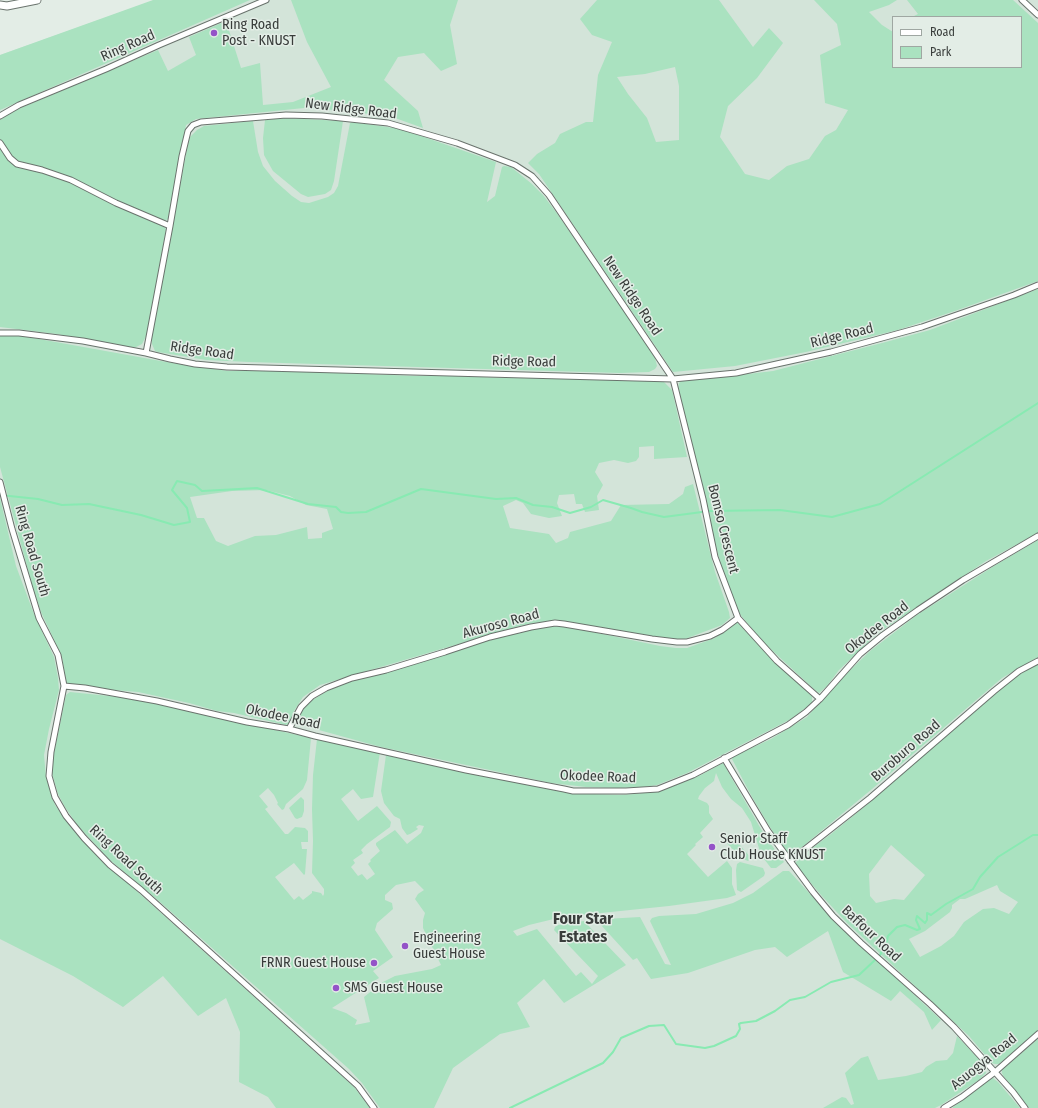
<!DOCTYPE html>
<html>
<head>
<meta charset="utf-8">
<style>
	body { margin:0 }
	#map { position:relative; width:1038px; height:1108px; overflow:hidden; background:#e3ede6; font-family:"Fira Sans Condensed",sans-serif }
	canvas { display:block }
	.legend { position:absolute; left:892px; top:16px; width:130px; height:52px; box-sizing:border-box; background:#e3ede6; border:1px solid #9fa7a2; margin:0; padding:5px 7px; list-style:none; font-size:12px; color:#393d3b }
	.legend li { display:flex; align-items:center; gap:8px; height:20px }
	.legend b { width:20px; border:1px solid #9fa7a2 }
</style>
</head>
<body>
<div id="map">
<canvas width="1038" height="1108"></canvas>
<ul class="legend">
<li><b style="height:5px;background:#fff"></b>Road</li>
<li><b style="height:11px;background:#aae2c0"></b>Park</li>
</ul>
</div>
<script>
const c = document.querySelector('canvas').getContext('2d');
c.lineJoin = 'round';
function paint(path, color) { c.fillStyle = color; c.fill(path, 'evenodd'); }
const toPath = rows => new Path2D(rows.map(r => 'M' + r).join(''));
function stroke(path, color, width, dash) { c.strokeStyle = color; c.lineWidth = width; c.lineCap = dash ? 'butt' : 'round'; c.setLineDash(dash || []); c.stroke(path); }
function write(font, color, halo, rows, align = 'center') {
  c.font = font + ' "Fira Sans Condensed",sans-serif'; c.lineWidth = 3; c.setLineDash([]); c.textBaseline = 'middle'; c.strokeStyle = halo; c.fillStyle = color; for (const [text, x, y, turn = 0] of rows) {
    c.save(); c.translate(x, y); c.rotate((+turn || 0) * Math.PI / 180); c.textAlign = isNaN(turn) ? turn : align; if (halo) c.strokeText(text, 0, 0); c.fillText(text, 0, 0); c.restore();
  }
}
const built = toPath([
	[155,0,1038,0,1038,1108,0,1108,0,55],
	[893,17,1021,17,1021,67,893,67]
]);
const green = toPath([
	[153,0,250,0,0,110,0,55],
	[291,0,458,0,450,25,457,64,441,71,424,53,398,57,384,80,418,111,423,128,395,118,349,111,304,108,196,119,186,125,168,219,164,221,136,210,121,202,115,203,162,224,166,229,148,332,142,344,134,348,57,334,0,327,0,120,16,110,158,50,168,71,196,55,189,37,226,21,241,68,260,63,263,105,293,102,331,87,307,42],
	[597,0,719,0,753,47,769,28,783,43,757,78,728,106,720,137,745,174,769,180,787,166,809,159,825,136,836,130,848,110,825,103,820,55,841,45,837,24,814,0,897,0,889,5,869,12,882,25,893,32,893,67,1021,67,1021,17,912,17,918,14,907,0,1013,0,1038,23,1038,281,955,311,898,330,806,352,735,366,673,372,539,174,528,163,537,154,555,143,560,134,586,122,593,122,598,75,612,42,592,35,580,19],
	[675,67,679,86,679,140,656,142,647,118,628,94,617,77,645,74],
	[284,118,343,121,334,181,331,190,325,194,308,197,301,194,273,171,264,155,263,138,265,120],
	[253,121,258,152,263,166,275,181,292,196,301,202,309,203,328,197,334,193,338,186,350,123,353,122,401,129,496,162,487,202,495,196,502,167,504,166,511,167,532,184,543,195,556,212,645,341,655,358,657,366,655,369,649,372,620,373,249,362,206,360,158,352,155,351,152,344,152,335,189,138,197,130,204,126],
	[1038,289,1038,533,986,561,878,633,839,670,827,686,819,693,816,691,763,642,739,613,729,593,714,540,697,471,678,388,679,383,682,380,706,379,773,371,882,343,930,330],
	[0,335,17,335,172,363,228,371,289,371,416,376,463,376,502,378,658,379,663,381,672,390,673,394,687,457,654,459,654,446,639,447,639,457,636,461,628,463,614,460,599,463,595,472,603,485,597,496,599,510,585,512,582,504,576,504,574,494,559,495,557,503,562,516,549,518,531,514,523,503,516,500,503,506,510,528,549,534,556,543,568,538,570,532,611,521,621,505,669,504,683,494,685,487,693,484,715,572,729,612,730,618,722,625,685,639,660,639,574,624,558,621,534,623,519,626,320,685,303,697,294,711,290,723,286,725,234,713,217,711,189,703,138,692,102,689,67,684,66,682,62,657,41,612,32,585,0,467],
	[266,490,290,496,306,505,327,509,333,529,322,533,322,538,308,539,307,527,276,535,255,536,228,546,216,541,204,518,197,518,190,497,232,491],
	[0,498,16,566,34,614,54,657,58,678,59,690,49,729,44,755,46,777,55,805,70,826,102,861,121,877,354,1087,370,1108,276,1108,268,1097,239,1082,240,1032,226,998,198,1016,163,976,123,1007,73,976,0,939],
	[1038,540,1038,657,1002,678,872,789,796,852,793,854,788,854,782,847,752,797,732,759,734,756,771,739,807,717,840,680,870,651,917,615,994,566],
	[737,622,765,652,812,696,812,703,791,719,687,773,657,785,643,787,618,788,586,787,551,783,381,747,297,724,301,712,309,702,329,690,348,682,524,630,548,626,569,627,660,646,676,648,687,648,715,638],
	[1038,664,1038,1031,999,1064,995,1064,992,1063,969,1036,847,923,821,895,795,864,799,858,831,834,869,803,960,722,1000,688,1026,670],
	[891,845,925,875,904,900,894,899,876,903,870,896,869,874],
	[997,885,1000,891,1018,902,1009,914,994,908,983,909,964,922,954,936,941,946,920,957,909,939,925,931,950,912,952,908,952,905,960,899,965,899],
	[70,692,119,697,172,707,311,738,307,780,303,789,286,804,284,809,282,810,277,804,278,803,274,795,268,788,259,796,268,807,265,809,285,834,288,834,295,827,305,828,308,831,308,842,301,842,302,849,307,849,305,874,304,875,294,863,275,877,294,900,299,896,303,900,312,893,312,891,321,893,323,896,324,894,324,889,312,873,313,841,312,809,313,775,317,739,380,752,373,797,361,799,353,789,341,799,358,821,377,806,391,822,390,827,367,844,361,850,363,853,353,860,355,863,351,867,358,876,362,874,367,880,375,874,368,864,371,861,370,860,380,851,376,845,376,843,395,830,407,844,421,833,424,826,419,825,416,827,418,829,410,834,407,835,402,828,400,819,394,816,384,803,381,791,386,755,569,793,619,795,636,794,664,790,701,775,723,763,765,836,784,862,776,868,771,868,761,855,751,822,742,808,731,799,722,787,716,773,714,781,705,788,699,796,698,799,707,803,709,806,709,813,713,819,700,833,703,837,695,844,696,845,687,854,708,877,727,861,732,868,732,884,736,895,727,898,669,906,562,917,529,925,513,931,517,936,537,929,576,976,581,972,592,984,598,976,554,930,555,927,558,925,584,921,626,965,564,1003,544,979,517,1003,530,1027,500,1034,453,1068,434,1108,380,1108,362,1083,349,1069,160,902,110,860,78,826,65,807,58,794,52,773,53,758,66,695],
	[415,881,424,890,418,894,415,899,425,913,423,920,423,928,441,965,432,969,395,976,383,982,364,997,370,1022,355,1025,357,1020,346,1013,332,1008,379,978,373,971,393,957,375,930,377,923,393,909,392,903,385,900,385,895,396,885],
	[301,797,304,800,304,811,302,817,297,819,295,818,289,808],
	[727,834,732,840,734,838,751,858,748,861,741,858,722,838],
	[740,862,763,868,765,873,764,876,741,892,737,890,736,870,737,864],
	[783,871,789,871,791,873,829,915,941,1020,932,1030,924,1012,900,991,891,1001,843,972,828,931,787,957,775,947,755,950,688,973,651,979,637,958,633,960,601,925,602,921,605,919,640,917,665,964,671,965,650,921,652,918,659,916,696,914,733,903,753,893],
	[957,1036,984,1065,986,1073,979,1080,941,1105,935,1108,823,1108,842,1097,846,1098,851,1105,854,1104,845,1073,861,1058,868,1056,878,1080,906,1076,922,1072,926,1067,936,1061,947,1060,953,1053],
	[1038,1039,1038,1108,1029,1108,1004,1077,1002,1073,1002,1070],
	[990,1078,993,1078,998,1082,1020,1108,952,1108]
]);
const stream = toPath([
	[0,495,38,499,62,505,89,504,141,515,174,525,190,522,187,508,172,490,177,481,195,485,202,491,257,488,308,504,336,507,341,512,348,513,366,512,421,489,496,499,516,498,533,505,552,507,570,513,591,507,603,500,631,508,642,512,664,517,702,512],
	[709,511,780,510,832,517,880,504,1038,403],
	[880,955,886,944,888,936,897,927,905,925,917,930,920,929,916,920,917,916,925,923,927,920,927,913,931,915,946,904,973,889,980,877,998,857,1033,835,1038,835],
	[510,1108,603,1063,613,1052,621,1038,649,1026,664,1025,676,1044,705,1048,714,1046,736,1036,740,1029,739,1024,741,1023,756,1021,775,1011,790,1000,805,997,831,982,859,975,875,960]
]);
const street = toPath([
	[1022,0,1038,15],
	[0,116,19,105,106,69,159,45,266,0],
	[0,143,10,158,17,164,42,170,71,180,116,203,170,226],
	[0,333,19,333,83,341,146,353,170,359,195,364,227,367,673,379,736,373,831,352,922,327,1014,295,1038,285],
	[146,353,170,226,182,156,188,131,193,125,201,122,286,115,322,116,388,123,457,143,515,165,532,176,549,195,673,379,703,499,715,557,738,618,777,661,820,699],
	[0,482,12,529,39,618,58,655,64,686,51,752,49,776,55,797,66,816,84,838,110,865,141,890,358,1086,374,1108],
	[64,686,85,688,157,701,247,722,289,729,315,736,466,770,564,789,573,791,626,791,658,789,693,775,788,725,806,712,820,699,860,654,883,635,918,610,963,580,1038,536],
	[289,729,301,707,312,696,326,688,352,678,386,670,445,652,490,637,531,627,555,623,564,624,652,639,677,642,687,642,710,636,722,630,738,618],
	[724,758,768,831,813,892,833,916,861,943,930,1004,954,1027,1013,1092,1025,1108],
	[790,861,870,798,994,691,1019,671,1038,661],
	[944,1108,962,1097,995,1072,1038,1034]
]);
const secondary = toPath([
	[0,5,7,6,37,0]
]);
const markers = [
	[214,33,4,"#9453c8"],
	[712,847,4,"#9453c8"],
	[405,946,4,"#9453c8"],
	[374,963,4,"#9453c8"],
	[336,988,4,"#9453c8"]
];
const poiNames = [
	["Ring Road",222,25],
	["Post - KNUST",222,41],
	["Senior Staff",720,839],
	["Club House KNUST",720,855],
	["Engineering",413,938],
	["Guest House",413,954],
	["FRNR Guest House",366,963,"right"],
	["SMS Guest House",344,988]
];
const streetNames = [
	["Ring Road",128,46,-24],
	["New Ridge Road",351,109,7],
	["New Ridge Road",632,296,56],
	["Ridge Road",842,336,-14],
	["Ridge Road",202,351,8],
	["Ridge Road",524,362,1],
	["Bomso Crescent",723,529,76],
	["Ring Road South",32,551,74],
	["Akuroso Road",501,624,-15],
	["Okodee Road",877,628,-38],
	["Okodee Road",283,717,12],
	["Buroburo Road",906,751,-41],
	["Okodee Road",598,777,2],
	["Ring Road South",126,860,43],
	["Baffour Road",871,934,43],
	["Asuogya Road",984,1062,-39]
];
const quarterNames = [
	["Four Star",583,920],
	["Estates",583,938]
];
paint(built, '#d3e4d9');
paint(green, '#aae2c0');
stroke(stream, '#88eab2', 2);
stroke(street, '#6a736d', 7);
stroke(secondary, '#6a736d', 9);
stroke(street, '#fff', 5);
stroke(secondary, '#fff', 7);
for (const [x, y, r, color] of markers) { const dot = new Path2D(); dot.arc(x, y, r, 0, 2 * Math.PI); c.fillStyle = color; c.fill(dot); stroke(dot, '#e3ede6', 1.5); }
write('14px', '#393d3b', '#e3ede6', poiNames, 'left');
write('14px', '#393d3b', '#e3ede6', streetNames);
write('bold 16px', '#393d3b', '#e3ede6', quarterNames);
</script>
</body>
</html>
